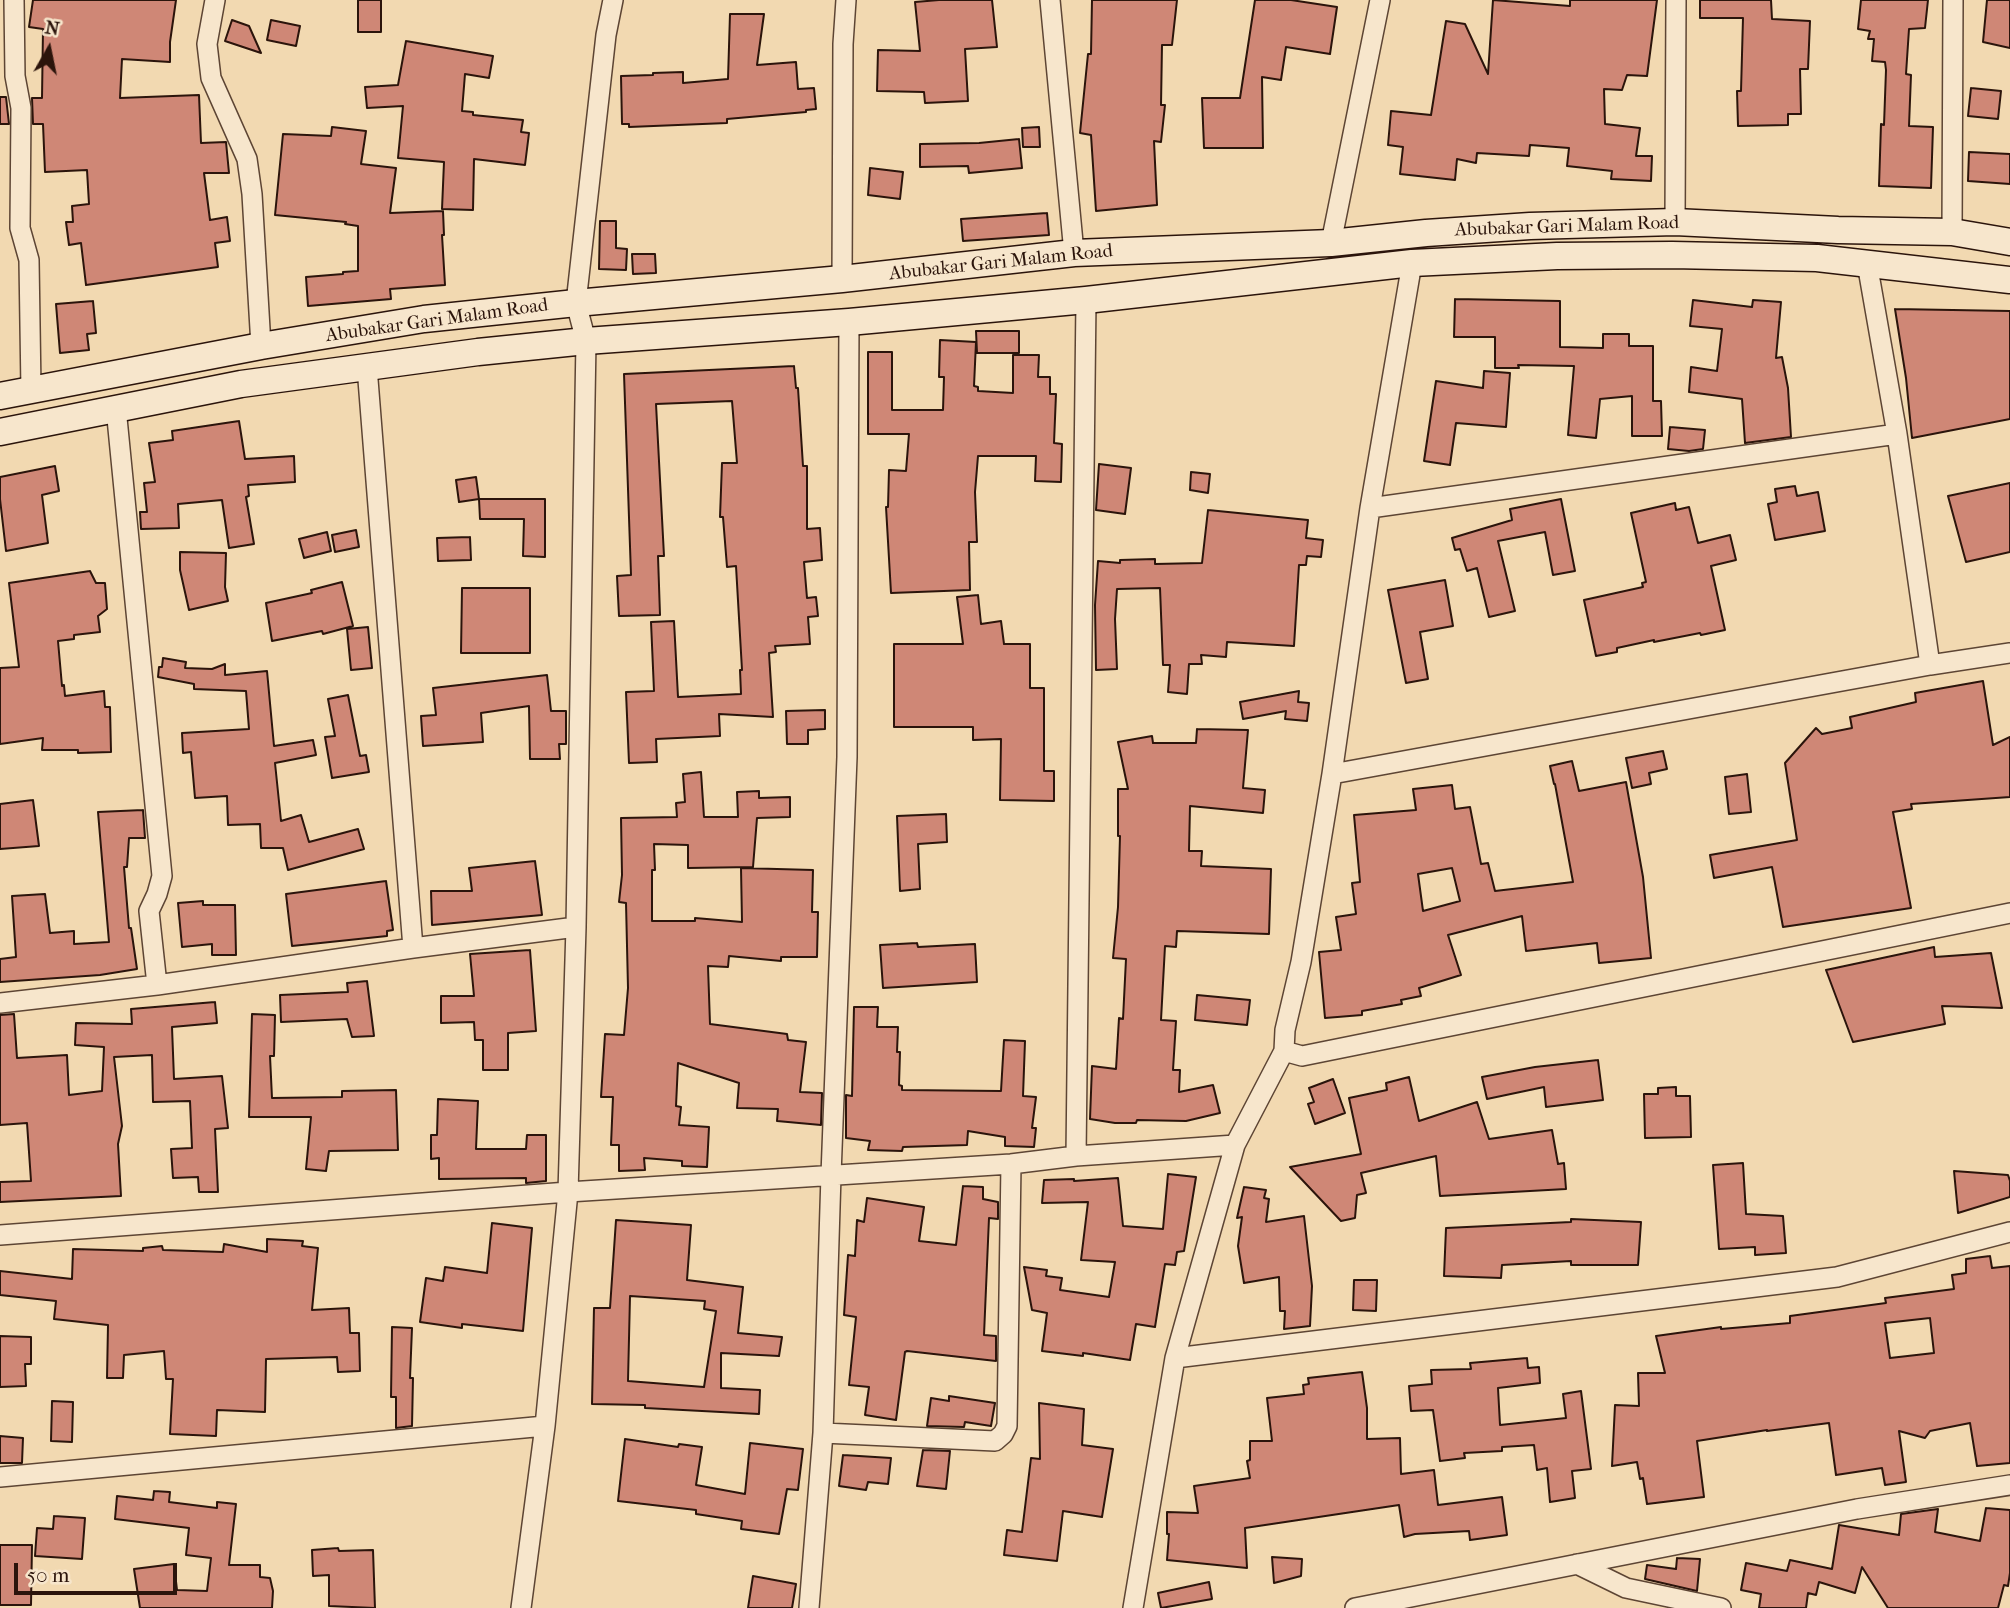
<!DOCTYPE html>
<html>
<head>
<meta charset="utf-8">
<style>
	body { margin:0 }
	#map { position:relative; width:2010px; height:1608px; overflow:hidden; background:#f2d9b1; font-family:"IM FELL French Canon",serif }
	canvas { display:block }
	.north { position:absolute; left:14px; top:14px; width:70px; height:70px; -webkit-text-stroke:5px #f7e6cc; paint-order:stroke; rotate:9deg; font-size:19px; font-weight:700; line-height:28px; text-align:center; color:#2b140b }
	.north::after { content:''; display:block; margin:auto; width:24px; height:32px; background:#2b140b; clip-path:polygon(50% 0,100% 100%,50% 72%,0 100%) }
	.scale { position:absolute; left:14px; top:1563px; width:163px; height:32px; box-sizing:border-box; border:4px solid #2b140b; border-top:0; padding-left:9px; font-size:21px; line-height:24px; white-space:nowrap; color:#2b140b; -webkit-text-stroke:5px #f7e6cc; paint-order:stroke }
</style>
</head>
<body>
<div id="map">
<canvas width="2010" height="1608"></canvas>
<div class="north">N</div>
<div class="scale">50 m</div>
</div>
<script>
const c = document.querySelector('canvas').getContext('2d');
c.lineJoin = 'round';
function paint(path, color) { c.fillStyle = color; c.fill(path, 'evenodd'); }
const toPath = rows => new Path2D(rows.map(r => 'M' + r).join(''));
function stroke(path, color, width, dash) { c.strokeStyle = color; c.lineWidth = width; c.lineCap = dash ? 'butt' : 'round'; c.setLineDash(dash || []); c.stroke(path); }
function write(font, color, halo, rows, align = 'center') {
  c.font = font + ' "IM FELL French Canon",serif'; c.lineWidth = 5; c.setLineDash([]); c.textBaseline = 'middle'; c.strokeStyle = halo; c.fillStyle = color; for (const [text, x, y, turn = 0] of rows) {
    c.save(); c.translate(x, y); c.rotate((+turn || 0) * Math.PI / 180); c.textAlign = isNaN(turn) ? turn : align; if (halo) c.strokeText(text, 0, 0); c.fillText(text, 0, 0); c.restore();
  }
}
const building = toPath([
	[33,0,176,0,170,42,170,62,122,59,120,98,199,95,201,143,226,142,229,173,204,173,210,220,227,217,230,241,215,243,218,267,86,285,81,243,69,245,66,222,73,222,72,206,89,204,87,170,45,172,43,124,33,124,32,98,42,98,43,29,29,27,33,0],
	[358,0,381,0,381,32,358,32,358,0],
	[939,0,992,0,997,47,965,49,968,101,925,103,924,92,877,91,878,50,920,51,915,2,939,0],
	[1092,0,1177,0,1172,45,1162,45,1161,105,1165,105,1161,142,1154,141,1157,205,1096,211,1091,135,1080,133,1088,54,1091,54,1092,0],
	[1255,0,1291,0,1337,7,1330,54,1286,47,1281,80,1262,77,1263,148,1204,148,1202,98,1240,98,1255,0],
	[1493,0,1570,6,1570,0,1657,0,1647,76,1627,75,1622,90,1604,89,1605,124,1640,128,1636,156,1652,156,1651,181,1611,179,1612,171,1567,166,1569,148,1530,145,1529,156,1477,153,1476,163,1457,159,1455,180,1400,174,1403,147,1388,145,1391,111,1431,115,1446,21,1465,24,1488,74,1493,0],
	[1700,0,1771,0,1772,19,1810,21,1808,69,1800,69,1801,114,1788,114,1788,125,1738,126,1737,91,1741,91,1743,18,1700,18,1700,0],
	[1861,0,1928,0,1925,28,1909,29,1906,74,1911,75,1909,126,1933,127,1931,188,1879,186,1881,124,1884,125,1886,70,1885,62,1872,61,1874,39,1868,39,1870,31,1858,29,1861,0],
	[1987,0,2010,0,2010,48,1983,42,1987,0],
	[730,14,764,14,757,65,796,62,798,89,814,88,816,109,806,110,806,112,727,119,727,123,629,127,629,124,622,124,621,76,653,75,653,73,683,72,683,83,728,79,730,14],
	[232,20,249,26,261,53,225,41,232,20],
	[271,20,300,26,296,46,267,40,271,20],
	[406,41,493,56,489,78,465,74,462,111,473,112,473,115,523,120,521,132,529,133,525,165,474,159,473,210,442,209,444,162,398,158,403,106,367,108,365,87,398,85,406,41],
	[1971,88,2001,91,1998,119,1968,116,1971,88],
	[0,97,6,97,9,124,0,124,0,97],
	[332,127,366,131,361,164,396,168,390,213,443,211,444,235,442,235,445,285,390,289,391,299,308,306,306,277,343,274,343,272,358,271,358,226,345,224,346,222,275,215,283,134,331,136,332,127],
	[1039,127,1040,147,1023,147,1022,128,1039,127],
	[1019,139,1022,168,969,173,968,166,920,167,920,144,979,143,1019,139],
	[1969,152,2010,154,2010,184,1968,181,1969,152],
	[870,168,903,172,900,199,868,195,870,168],
	[1047,213,1049,235,963,241,961,219,1047,213],
	[600,221,616,221,616,248,627,249,626,270,599,269,600,221],
	[632,254,655,254,656,273,633,274,632,254],
	[1455,299,1560,301,1560,347,1603,348,1603,334,1629,334,1629,346,1653,346,1653,401,1661,401,1662,436,1632,436,1632,396,1600,399,1596,438,1568,435,1574,366,1518,365,1519,368,1495,368,1495,337,1454,337,1455,299],
	[1693,300,1752,307,1753,300,1781,302,1776,358,1782,357,1788,388,1791,437,1745,443,1742,399,1689,392,1691,367,1717,371,1722,329,1690,326,1693,300],
	[93,301,96,333,87,334,89,350,60,353,56,304,93,301],
	[1895,309,2010,311,2010,419,1912,438,1906,378,1895,309],
	[976,331,1019,331,1019,353,977,353,976,331],
	[940,340,976,342,974,386,978,387,978,391,1013,393,1013,355,1039,355,1038,377,1050,377,1050,394,1056,394,1054,443,1062,444,1061,482,1035,481,1036,456,978,456,975,492,977,542,969,542,970,590,891,593,886,507,888,507,889,470,906,471,909,434,868,434,868,352,892,352,892,410,943,410,944,377,939,377,940,340],
	[794,366,796,388,798,388,803,466,807,466,807,529,820,528,822,560,804,562,807,598,816,597,818,616,808,617,810,644,775,646,776,652,769,653,773,717,719,714,720,736,656,739,657,762,629,763,626,692,654,691,651,622,674,621,678,697,741,694,740,670,742,670,736,566,727,567,723,517,720,517,722,463,737,463,732,401,656,404,664,556,658,556,660,615,619,616,617,576,631,575,624,374,794,366],
	[1484,371,1510,373,1506,427,1456,423,1450,465,1424,461,1436,381,1483,388,1484,371],
	[239,421,245,459,294,456,295,482,248,485,249,496,246,497,254,544,229,548,222,500,178,504,179,528,141,529,140,512,147,512,144,483,155,482,149,443,173,440,172,431,239,421],
	[1670,427,1705,430,1703,449,1689,451,1668,449,1670,427],
	[1099,464,1131,468,1125,514,1096,510,1099,464],
	[55,466,59,491,42,495,48,543,6,551,0,499,0,477,55,466],
	[1191,472,1210,474,1208,493,1190,490,1191,472],
	[476,477,479,499,545,499,545,557,523,556,524,519,480,519,479,499,459,502,456,480,476,477],
	[2010,483,2010,552,1966,562,1948,496,2010,483],
	[1795,486,1797,496,1818,492,1825,531,1775,540,1768,504,1777,502,1775,489,1795,486],
	[1561,499,1575,571,1553,575,1545,532,1498,541,1515,611,1489,617,1477,568,1467,571,1460,549,1455,550,1452,538,1512,520,1510,509,1561,499],
	[1675,503,1676,510,1689,507,1698,543,1730,535,1736,560,1711,566,1725,630,1701,635,1700,633,1654,642,1654,640,1617,648,1617,652,1596,656,1584,600,1643,587,1642,583,1646,582,1631,513,1675,503],
	[1208,510,1308,520,1306,538,1323,540,1321,557,1307,556,1306,565,1299,565,1294,646,1227,642,1226,657,1201,655,1202,664,1189,664,1187,694,1168,692,1170,665,1163,665,1160,588,1117,589,1115,619,1117,669,1096,670,1095,605,1098,561,1120,563,1120,560,1155,559,1155,564,1202,563,1208,510],
	[356,530,359,547,335,552,332,535,356,530],
	[327,532,331,551,304,558,299,539,327,532],
	[470,537,471,560,438,561,437,538,470,537],
	[180,552,226,553,225,587,228,601,189,610,180,570,180,552],
	[90,571,96,583,105,583,107,609,98,616,100,632,74,635,74,639,58,641,62,686,64,685,65,696,104,691,105,707,110,707,111,752,78,753,78,750,42,750,43,738,0,744,0,668,19,667,9,583,90,571],
	[1445,580,1453,626,1420,632,1428,679,1406,683,1388,590,1445,580],
	[342,582,353,626,323,634,322,631,272,641,266,603,312,593,311,590,342,582],
	[462,588,530,588,530,653,461,653,462,588],
	[978,595,981,624,1001,621,1004,644,1030,644,1030,688,1044,688,1044,771,1054,771,1054,801,1000,800,1001,739,973,740,973,727,894,727,894,644,963,644,957,597,978,595],
	[368,627,372,668,351,670,347,629,368,627],
	[163,658,186,662,185,668,212,669,225,664,225,675,267,671,274,746,313,740,316,755,275,763,281,821,301,815,309,842,358,829,364,849,288,870,283,848,261,848,260,824,228,825,227,796,195,798,191,752,183,753,182,733,249,729,246,691,194,689,194,684,158,677,159,667,162,667,163,658],
	[547,675,551,711,566,711,566,744,559,744,560,759,530,759,529,706,481,713,483,742,423,746,421,716,436,715,433,688,547,675],
	[1983,681,1993,745,2010,737,2010,797,1911,804,1912,809,1893,812,1911,908,1783,927,1772,867,1714,878,1710,855,1797,840,1785,763,1816,728,1822,734,1852,728,1850,717,1916,702,1915,693,1983,681],
	[1299,691,1298,702,1309,703,1307,721,1285,719,1286,711,1243,719,1240,702,1299,691],
	[348,695,360,756,366,755,369,772,332,778,325,737,335,736,328,699,348,695],
	[825,710,825,729,808,730,808,744,787,744,786,711,825,710],
	[1197,729,1248,730,1243,788,1265,790,1263,813,1190,806,1189,851,1202,851,1201,866,1271,869,1269,934,1177,931,1176,947,1165,946,1161,1020,1176,1021,1173,1070,1180,1070,1179,1092,1213,1085,1220,1113,1186,1121,1137,1120,1136,1123,1115,1123,1090,1119,1092,1066,1116,1069,1119,1018,1123,1019,1126,959,1113,958,1118,907,1120,836,1118,836,1118,789,1128,789,1118,742,1152,736,1153,743,1196,743,1197,729],
	[1663,751,1667,769,1649,773,1651,784,1632,788,1626,758,1663,751],
	[1572,761,1579,791,1626,782,1643,877,1651,958,1599,963,1597,943,1526,951,1522,916,1448,935,1461,975,1419,988,1421,996,1401,1000,1402,1004,1362,1011,1362,1015,1325,1018,1319,952,1341,950,1336,917,1356,914,1352,883,1360,882,1354,815,1416,810,1413,789,1452,785,1455,809,1470,807,1481,864,1488,863,1495,891,1573,882,1555,784,1554,784,1550,766,1572,761],
	[1452,868,1460,901,1423,911,1418,874,1452,868],
	[701,772,704,817,738,817,737,792,759,791,759,798,790,797,790,817,757,818,753,867,688,868,688,845,654,844,655,870,652,870,652,921,695,921,695,918,742,922,741,868,813,870,812,912,818,912,817,957,781,957,781,961,729,956,728,967,708,966,710,1024,787,1034,788,1040,806,1042,800,1092,822,1093,821,1125,777,1121,778,1109,737,1108,739,1083,678,1063,676,1106,681,1107,679,1125,709,1127,707,1167,682,1166,682,1161,644,1158,645,1170,619,1171,619,1145,611,1145,613,1097,601,1097,605,1034,624,1035,628,988,626,903,619,902,622,875,621,818,677,817,676,803,685,802,683,774,701,772],
	[1747,774,1751,812,1729,814,1725,777,1747,774],
	[33,800,39,846,0,849,0,804,33,800],
	[143,810,145,838,129,838,127,867,124,867,129,928,131,928,137,969,100,975,0,982,0,959,16,957,12,896,45,894,50,933,74,931,74,944,109,942,98,812,143,810],
	[946,814,947,842,918,844,920,889,900,891,897,816,946,814],
	[535,861,542,915,432,925,431,891,472,891,469,868,535,861],
	[386,881,393,930,387,931,387,936,292,946,286,894,386,881],
	[203,901,203,905,235,905,236,955,212,955,212,944,182,947,178,903,203,901],
	[917,943,918,947,975,944,977,982,883,988,880,945,917,943],
	[1934,947,1935,957,1991,953,2002,1008,1942,1006,1945,1024,1853,1042,1826,970,1934,947],
	[530,950,536,1031,508,1033,508,1070,483,1070,483,1040,475,1040,474,1022,441,1023,441,996,474,996,470,954,530,950],
	[367,981,374,1036,352,1037,347,1019,281,1022,280,995,348,992,347,983,367,981],
	[1197,995,1250,1000,1247,1025,1195,1020,1197,995],
	[215,1002,217,1023,172,1027,174,1079,222,1076,228,1128,215,1129,218,1192,199,1192,198,1177,173,1178,171,1149,192,1148,190,1101,153,1102,152,1055,114,1057,122,1126,118,1144,121,1196,0,1202,0,1182,31,1181,27,1123,0,1125,0,1015,14,1014,17,1058,67,1055,69,1095,102,1091,104,1047,75,1045,76,1023,132,1024,131,1009,215,1002],
	[854,1007,878,1007,877,1027,898,1027,897,1052,900,1052,899,1085,902,1086,902,1090,1001,1091,1004,1040,1025,1041,1023,1096,1036,1097,1032,1128,1036,1128,1034,1147,1005,1146,1005,1137,968,1131,967,1145,903,1147,902,1151,868,1150,870,1141,846,1138,846,1095,852,1096,854,1007],
	[252,1014,275,1015,274,1056,270,1056,272,1098,342,1097,342,1091,396,1090,398,1150,329,1151,326,1171,306,1169,311,1117,249,1117,252,1014],
	[1598,1060,1603,1100,1546,1107,1544,1087,1487,1099,1482,1077,1535,1067,1598,1060],
	[1409,1077,1419,1121,1477,1102,1489,1139,1552,1130,1558,1164,1564,1163,1566,1189,1440,1196,1436,1156,1361,1173,1366,1193,1357,1195,1355,1218,1341,1221,1290,1167,1361,1154,1349,1098,1387,1090,1386,1083,1409,1077],
	[1333,1079,1345,1113,1315,1124,1308,1104,1314,1102,1309,1088,1333,1079],
	[1676,1087,1676,1096,1690,1096,1691,1137,1645,1138,1644,1094,1658,1094,1658,1088,1676,1087],
	[438,1099,478,1101,476,1149,526,1149,527,1135,546,1135,546,1181,526,1183,526,1178,439,1179,439,1158,431,1159,431,1135,437,1135,438,1099],
	[1743,1163,1746,1214,1783,1216,1786,1253,1755,1255,1755,1247,1719,1249,1713,1165,1743,1163],
	[1954,1171,2008,1175,2010,1181,2010,1197,1958,1213,1954,1171],
	[1168,1174,1196,1177,1184,1251,1177,1252,1175,1265,1165,1264,1155,1327,1136,1324,1130,1360,1083,1353,1083,1356,1042,1351,1047,1313,1032,1310,1024,1267,1047,1270,1046,1276,1062,1278,1060,1290,1109,1297,1115,1262,1081,1260,1088,1202,1042,1203,1044,1180,1074,1179,1074,1181,1118,1178,1123,1226,1163,1229,1168,1174],
	[963,1186,983,1187,983,1199,998,1202,998,1219,989,1218,984,1335,996,1336,996,1361,907,1351,905,1352,896,1420,865,1415,869,1387,849,1385,856,1317,844,1315,848,1255,855,1256,857,1220,864,1222,867,1198,924,1207,919,1241,956,1245,963,1186],
	[1244,1187,1266,1190,1264,1198,1269,1199,1266,1222,1304,1216,1312,1286,1310,1326,1284,1329,1285,1311,1280,1311,1279,1277,1244,1283,1238,1246,1242,1217,1237,1218,1244,1187],
	[1571,1219,1641,1222,1638,1265,1571,1265,1571,1261,1502,1265,1501,1278,1444,1276,1446,1228,1571,1222,1571,1219],
	[616,1220,691,1225,687,1280,743,1287,738,1333,782,1337,779,1356,721,1353,721,1388,760,1390,759,1414,645,1408,645,1405,592,1404,594,1308,610,1308,616,1220],
	[630,1296,705,1301,704,1309,716,1311,704,1387,628,1381,630,1296],
	[492,1223,532,1228,523,1331,462,1324,462,1328,420,1322,426,1278,443,1281,445,1267,487,1273,492,1223],
	[267,1239,303,1241,302,1246,318,1248,312,1310,349,1308,350,1333,359,1333,360,1371,338,1372,337,1357,266,1359,265,1412,217,1410,216,1436,170,1434,173,1379,166,1379,164,1351,124,1355,123,1378,107,1378,108,1325,54,1319,56,1301,0,1295,0,1271,72,1279,73,1249,143,1251,143,1248,162,1246,163,1250,223,1252,224,1244,267,1252,267,1239],
	[1990,1256,1992,1268,2010,1266,2010,1463,1977,1466,1970,1423,1930,1431,1925,1438,1899,1431,1906,1482,1885,1485,1882,1468,1836,1475,1829,1423,1767,1431,1767,1430,1697,1441,1704,1497,1647,1504,1643,1478,1640,1479,1637,1462,1612,1466,1615,1405,1639,1406,1638,1373,1665,1373,1656,1336,1721,1327,1721,1329,1790,1323,1790,1316,1886,1303,1885,1298,1954,1289,1952,1275,1966,1273,1966,1259,1990,1256],
	[1930,1318,1934,1353,1890,1358,1885,1323,1930,1318],
	[1354,1280,1377,1280,1376,1311,1353,1310,1354,1280],
	[392,1327,412,1328,410,1378,413,1378,412,1426,396,1428,396,1397,391,1397,392,1327],
	[0,1336,31,1337,31,1364,25,1364,26,1386,0,1387,0,1336],
	[1527,1358,1528,1368,1539,1367,1540,1383,1498,1388,1500,1425,1566,1418,1563,1394,1581,1391,1591,1469,1572,1471,1575,1498,1550,1502,1547,1468,1537,1470,1534,1445,1502,1447,1502,1451,1464,1453,1465,1458,1440,1461,1433,1410,1411,1411,1409,1386,1432,1384,1431,1370,1471,1369,1470,1363,1527,1358],
	[1362,1372,1367,1408,1367,1439,1400,1438,1401,1474,1434,1470,1438,1505,1502,1497,1507,1535,1470,1540,1469,1531,1415,1534,1404,1537,1399,1505,1245,1528,1247,1568,1167,1560,1169,1534,1167,1534,1167,1512,1198,1513,1194,1486,1250,1478,1247,1461,1250,1460,1250,1441,1272,1441,1267,1398,1304,1394,1303,1385,1309,1384,1308,1378,1362,1372],
	[949,1396,995,1403,991,1426,965,1422,964,1427,927,1426,931,1398,949,1401,949,1396],
	[52,1401,73,1402,72,1442,51,1441,52,1401],
	[1039,1403,1084,1409,1082,1445,1113,1449,1102,1517,1063,1511,1057,1561,1004,1555,1007,1530,1022,1532,1031,1458,1040,1459,1039,1403],
	[0,1436,23,1438,22,1463,0,1463,0,1436],
	[625,1439,678,1447,679,1444,702,1447,696,1485,745,1494,750,1443,803,1449,798,1490,787,1489,779,1534,741,1529,742,1521,696,1514,696,1510,618,1501,625,1439],
	[923,1450,950,1451,946,1489,917,1486,923,1450],
	[843,1455,891,1458,888,1484,868,1482,866,1490,839,1486,843,1455],
	[154,1491,170,1492,169,1502,217,1508,217,1502,236,1504,229,1565,260,1565,260,1577,270,1578,273,1591,272,1608,140,1608,134,1569,174,1564,177,1590,207,1591,211,1558,186,1555,189,1528,115,1519,117,1496,153,1500,154,1491],
	[1986,1508,2010,1510,2010,1573,2008,1586,2004,1585,1998,1608,1888,1608,1862,1567,1855,1593,1819,1582,1816,1595,1808,1593,1806,1608,1759,1608,1761,1594,1741,1590,1746,1563,1787,1571,1790,1560,1832,1569,1839,1525,1899,1535,1901,1514,1938,1509,1935,1532,1980,1541,1986,1508],
	[54,1516,85,1518,82,1559,35,1556,37,1528,53,1529,54,1516],
	[0,1545,32,1545,31,1605,0,1605,0,1545],
	[338,1548,339,1551,373,1550,375,1608,329,1606,329,1575,313,1576,312,1550,338,1548],
	[1272,1557,1302,1559,1301,1576,1274,1583,1272,1557],
	[1677,1558,1700,1559,1697,1591,1645,1579,1647,1565,1676,1569,1677,1558],
	[753,1576,796,1584,792,1608,748,1608,753,1576],
	[1209,1582,1212,1599,1161,1608,1158,1593,1209,1582]
]);
const street = toPath([
	[14,0,15,76,21,108,20,228,29,260,31,390],
	[215,0,207,44,211,78,247,159,252,194,261,346],
	[1050,0,1074,253],
	[1675,222,1676,0],
	[1952,232,1953,0],
	[1331,243,1380,0],
	[1867,263,1897,434,1930,665],
	[842,279,843,44,846,0],
	[367,367,413,948],
	[116,408,162,876,157,894,149,911,157,985],
	[1370,508,1897,434],
	[1332,774,1930,665,2010,653],
	[0,1003,157,985,413,948,576,927],
	[1284,1051,1302,1056,2010,913],
	[1076,1156,1086,300],
	[0,1235,568,1192,1011,1164,1076,1156,1235,1145],
	[1175,1358,1837,1277,2010,1232],
	[823,1433,995,1441,1003,1434,1007,1426,1011,1164],
	[0,1477,545,1426],
	[1577,1564,1626,1588,1721,1608],
	[521,1608,545,1426,568,1192,576,927,586,341,576,303,606,35,613,0],
	[809,1608,823,1433,831,1175,847,757,849,322],
	[1133,1608,1175,1358,1235,1145,1284,1051,1285,1030,1301,962,1332,774,1370,508,1412,263],
	[1355,1608,1857,1509,2010,1485]
]);
const secondary = toPath([
	[0,396,261,346,424,319,576,303,842,279,1074,253,1331,243,1426,233,1530,226,1675,222,1838,230,1952,232,2010,242],
	[0,432,241,384,478,352,586,341,849,322,1086,300,1412,263,1557,256,1672,255,1817,258,2010,280]
]);
const streetNames = [
	["Abubakar Gari Malam Road",1567,227,-2],
	["Abubakar Gari Malam Road",1001,263,-6],
	["Abubakar Gari Malam Road",437,321,-8]
];
paint(building, '#cf8776');
stroke(building, '#2b140b', 2);
stroke(street, '#5d4534', 22);
stroke(secondary, '#2b140b', 29);
stroke(street, '#f7e6cc', 19);
stroke(secondary, '#f7e6cc', 26);
write('19px', '#2b140b', '#f7e6cc', streetNames);
</script>
</body>
</html>
